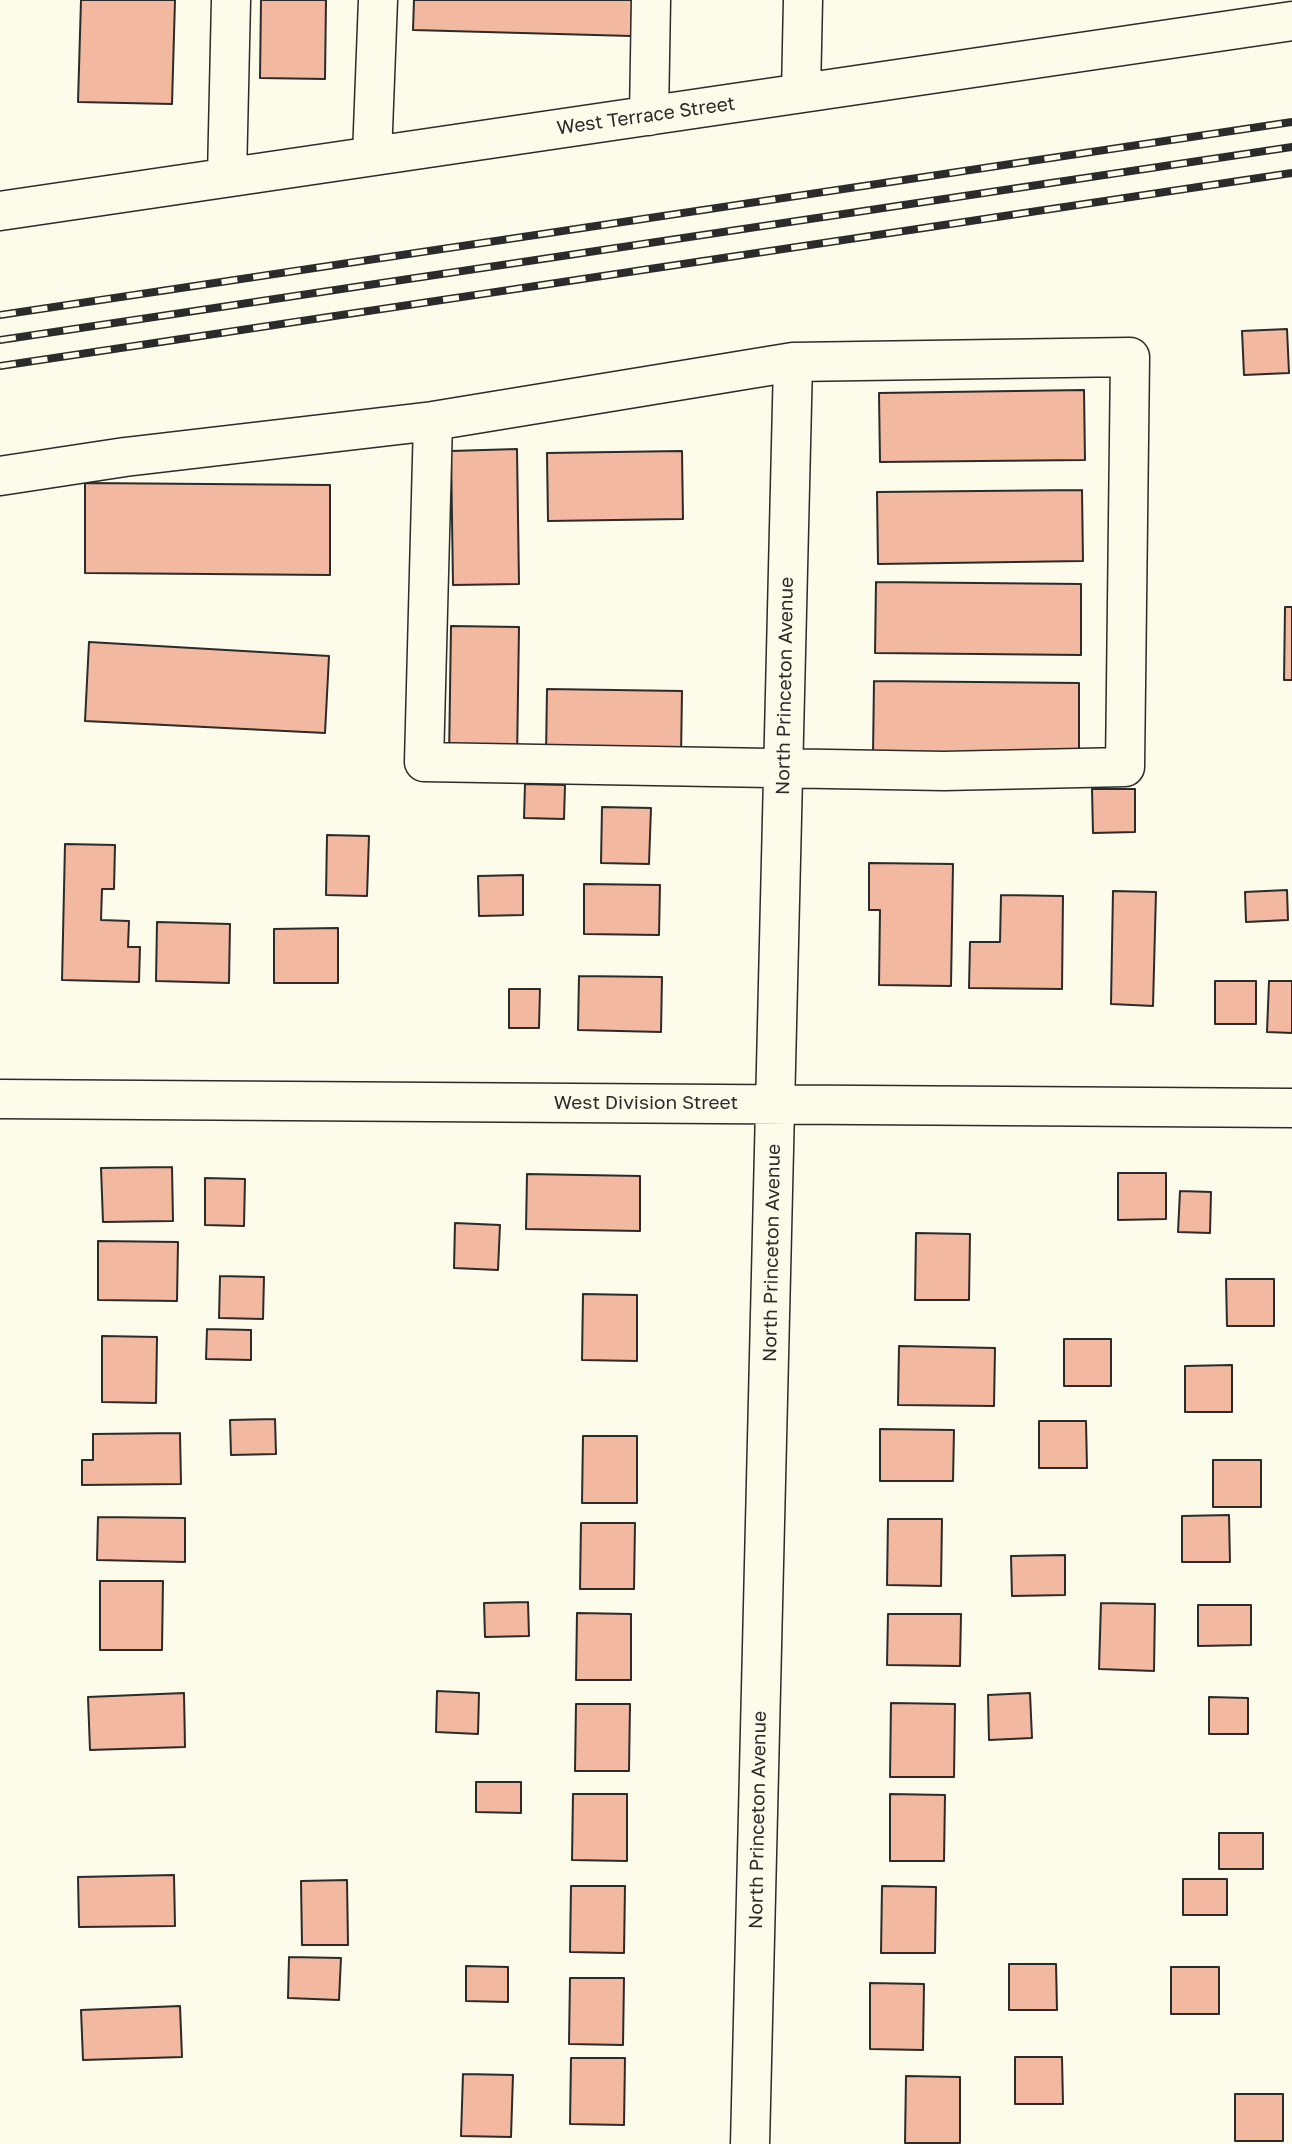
<!DOCTYPE html>
<html>
<head>
<meta charset="utf-8">
<style>
	body { margin:0 }
	canvas { display:block; background:#fdfbea }
</style>
</head>
<body>
<canvas width="1292" height="2144"></canvas>
<script>
const c = document.querySelector('canvas').getContext('2d');
c.lineJoin = 'round';
function paint(path, color) { c.fillStyle = color; c.fill(path, 'evenodd'); }
const toPath = rows => new Path2D(rows.map(r => 'M' + r).join(''));
function stroke(path, color, width, dash) { c.strokeStyle = color; c.lineWidth = width; c.lineCap = dash ? 'butt' : 'round'; c.setLineDash(dash || []); c.stroke(path); }
function write(font, color, halo, rows, align = 'center') {
  c.font = font + ' "Golos Text",sans-serif'; c.lineWidth = 5; c.setLineDash([]); c.textBaseline = 'middle'; c.strokeStyle = halo; c.fillStyle = color; for (const [text, x, y, turn = 0] of rows) {
    c.save(); c.translate(x, y); c.rotate((+turn || 0) * Math.PI / 180); c.textAlign = isNaN(turn) ? turn : align; if (halo) c.strokeText(text, 0, 0); c.fillText(text, 0, 0); c.restore();
  }
}
const building = toPath([
	[81,0,175,0,172,104,78,102,81,0],
	[261,0,326,0,325,79,260,78,261,0],
	[414,0,632,0,631,36,413,30,414,0],
	[1287,329,1289,373,1244,375,1242,331,1287,329],
	[1084,390,1085,460,880,462,879,393,1084,390],
	[517,449,519,584,453,585,451,451,517,449],
	[682,451,683,519,548,521,547,453,682,451],
	[85,483,330,485,330,575,85,573,85,483],
	[1082,490,1083,561,878,564,877,492,1082,490],
	[876,582,1081,584,1081,655,875,653,876,582],
	[1285,607,1292,607,1292,680,1284,680,1285,607],
	[451,626,519,627,517,760,449,759,451,626],
	[89,642,329,656,325,733,85,721,89,642],
	[874,681,1079,683,1079,754,873,754,874,681],
	[547,689,682,691,681,757,546,755,547,689],
	[525,784,565,785,564,819,524,818,525,784],
	[1092,789,1135,789,1135,832,1093,833,1092,789],
	[602,807,651,808,649,864,601,863,602,807],
	[327,835,369,836,367,896,326,895,327,835],
	[65,844,115,845,114,889,102,889,101,920,129,921,128,947,140,947,139,982,62,980,65,844],
	[869,863,953,864,951,986,879,985,880,910,869,910,869,863],
	[523,875,523,915,479,916,478,876,523,875],
	[584,884,660,885,659,935,584,934,584,884],
	[1287,890,1288,920,1246,922,1245,892,1287,890],
	[1113,891,1156,892,1153,1006,1111,1004,1113,891],
	[1001,895,1063,896,1062,989,969,988,970,942,1000,942,1001,895],
	[157,922,230,924,229,983,156,981,157,922],
	[338,928,338,983,274,983,274,929,338,928],
	[579,976,662,977,661,1032,578,1030,579,976],
	[1215,981,1256,981,1256,1024,1215,1024,1215,981],
	[1269,981,1292,981,1292,1033,1267,1032,1269,981],
	[509,989,540,989,539,1028,509,1028,509,989],
	[172,1167,173,1221,103,1222,101,1168,172,1167],
	[1118,1173,1166,1173,1166,1219,1118,1220,1118,1173],
	[527,1174,640,1176,640,1231,526,1229,527,1174],
	[205,1178,245,1179,244,1226,205,1225,205,1178],
	[1180,1191,1211,1192,1210,1233,1178,1232,1180,1191],
	[455,1223,500,1225,498,1270,454,1268,455,1223],
	[916,1233,970,1234,969,1300,915,1300,916,1233],
	[98,1241,178,1242,177,1301,98,1300,98,1241],
	[220,1276,264,1277,263,1319,219,1318,220,1276],
	[1226,1279,1274,1279,1274,1326,1227,1326,1226,1279],
	[583,1294,637,1295,637,1361,582,1360,583,1294],
	[207,1329,251,1330,251,1360,206,1359,207,1329],
	[102,1336,157,1337,156,1403,102,1402,102,1336],
	[1064,1339,1111,1339,1111,1386,1064,1386,1064,1339],
	[899,1346,995,1348,994,1406,898,1405,899,1346],
	[1232,1365,1232,1412,1185,1412,1185,1366,1232,1365],
	[275,1419,276,1454,231,1455,230,1420,275,1419],
	[1039,1421,1086,1421,1087,1468,1039,1468,1039,1421],
	[880,1429,954,1430,953,1481,880,1481,880,1429],
	[180,1433,181,1484,82,1485,82,1460,93,1460,93,1434,180,1433],
	[583,1436,637,1436,637,1503,582,1503,583,1436],
	[1213,1460,1261,1460,1261,1507,1213,1507,1213,1460],
	[1229,1515,1230,1562,1182,1562,1182,1516,1229,1515],
	[98,1517,185,1518,185,1562,97,1560,98,1517],
	[888,1519,942,1519,941,1586,887,1585,888,1519],
	[581,1523,635,1523,634,1589,580,1589,581,1523],
	[1065,1555,1065,1595,1012,1596,1011,1556,1065,1555],
	[100,1581,163,1581,162,1650,100,1650,100,1581],
	[528,1602,529,1636,485,1637,484,1603,528,1602],
	[1101,1603,1155,1604,1154,1671,1099,1669,1101,1603],
	[1198,1605,1251,1605,1251,1645,1198,1646,1198,1605],
	[577,1613,631,1614,631,1680,576,1680,577,1613],
	[888,1614,961,1614,960,1666,887,1665,888,1614],
	[437,1691,479,1693,478,1734,436,1732,437,1691],
	[184,1693,185,1747,90,1750,88,1697,184,1693],
	[1030,1693,1032,1738,989,1740,988,1695,1030,1693],
	[1209,1697,1248,1698,1248,1734,1209,1734,1209,1697],
	[891,1703,955,1704,954,1777,890,1777,891,1703],
	[576,1704,630,1704,629,1771,575,1771,576,1704],
	[476,1782,521,1782,521,1813,476,1812,476,1782],
	[573,1794,627,1794,627,1861,572,1860,573,1794],
	[890,1794,945,1795,944,1861,890,1861,890,1794],
	[1219,1833,1263,1833,1263,1869,1219,1869,1219,1833],
	[174,1875,175,1926,79,1927,78,1877,174,1875],
	[1183,1879,1227,1879,1227,1915,1183,1915,1183,1879],
	[347,1880,348,1945,302,1945,301,1881,347,1880],
	[571,1886,625,1886,624,1953,570,1952,571,1886],
	[882,1886,936,1887,935,1953,881,1953,882,1886],
	[289,1957,341,1958,339,2000,288,1998,289,1957],
	[1009,1964,1056,1964,1057,2010,1009,2010,1009,1964],
	[466,1966,508,1967,508,2002,466,2001,466,1966],
	[1171,1967,1219,1967,1219,2014,1171,2014,1171,1967],
	[570,1978,624,1978,623,2045,569,2044,570,1978],
	[870,1983,924,1984,923,2050,870,2049,870,1983],
	[180,2006,182,2057,83,2060,81,2010,180,2006],
	[1015,2057,1062,2057,1063,2104,1015,2104,1015,2057],
	[571,2058,625,2058,624,2125,570,2124,571,2058],
	[463,2074,513,2075,511,2137,461,2136,463,2074],
	[906,2076,960,2077,960,2143,905,2143,906,2076],
	[1235,2094,1283,2094,1283,2141,1235,2141,1235,2094]
]);
const minor = toPath([
	[801,93,803,0],
	[649,116,651,0],
	[372,156,378,0],
	[227,177,231,0],
	[0,211,1292,21],
	[1130,357,1125,767,944,771,424,762,433,421,793,362,1130,357],
	[0,476,125,457,433,421],
	[0,1099,1292,1108],
	[750,2144,793,362]
]);
const rail = toPath([
	[0,315,1292,122],
	[0,340,1292,147],
	[0,366,1292,173]
]);
const streetNames = [
	["West Terrace Street",646,116,-8],
	["North Princeton Avenue",785,686,-89],
	["West Division Street",646,1103],
	["North Princeton Avenue",772,1253,-89],
	["North Princeton Avenue",758,1820,-89]
];
paint(building, '#f2b8a0');
stroke(building, '#2b2b2b', 2);
stroke(minor, '#2b2b2b', 41);
stroke(minor, '#fdfbea', 38);
stroke(rail, '#2b2b2b', 8);
stroke(rail, '#fdfbea', 5, [16]);
write('19px', '#2b2b2b', '#fdfbea', streetNames);
</script>
</body>
</html>
